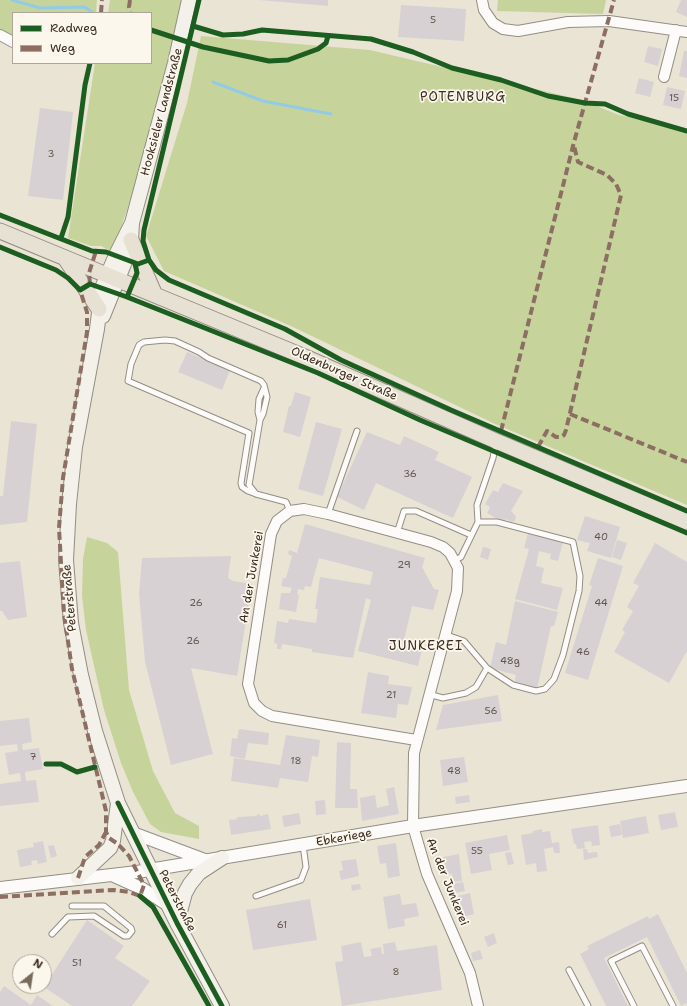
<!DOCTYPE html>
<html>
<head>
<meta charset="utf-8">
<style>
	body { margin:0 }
	#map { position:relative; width:687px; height:1006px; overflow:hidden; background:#eae4d5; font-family:"Shantell Sans",sans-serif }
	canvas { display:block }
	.legend { position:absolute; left:12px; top:12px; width:140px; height:52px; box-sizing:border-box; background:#fbf7ec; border:1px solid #aea59a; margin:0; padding:5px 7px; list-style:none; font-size:12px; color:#3b2a1e }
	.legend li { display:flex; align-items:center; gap:8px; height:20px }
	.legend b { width:20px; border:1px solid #aea59a }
	.north { position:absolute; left:12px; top:954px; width:40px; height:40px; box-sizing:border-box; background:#fbf7ec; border:1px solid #aea59a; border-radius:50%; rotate:30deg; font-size:11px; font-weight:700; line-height:16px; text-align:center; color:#3b2a1e }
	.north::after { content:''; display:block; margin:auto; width:14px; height:18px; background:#786b5e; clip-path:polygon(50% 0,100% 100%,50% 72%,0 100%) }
</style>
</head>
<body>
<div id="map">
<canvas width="687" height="1006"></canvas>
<ul class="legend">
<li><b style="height:5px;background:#1b5e20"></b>Radweg</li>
<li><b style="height:5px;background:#8d6e63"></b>Weg</li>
</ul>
<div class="north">N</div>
</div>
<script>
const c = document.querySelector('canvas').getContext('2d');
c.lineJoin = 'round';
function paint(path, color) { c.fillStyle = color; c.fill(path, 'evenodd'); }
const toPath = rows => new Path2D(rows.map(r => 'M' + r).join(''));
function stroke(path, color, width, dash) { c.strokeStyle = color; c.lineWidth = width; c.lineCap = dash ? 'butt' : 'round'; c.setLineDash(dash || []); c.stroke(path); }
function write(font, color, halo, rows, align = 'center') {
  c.font = font + ' "Shantell Sans",sans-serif'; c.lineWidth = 3.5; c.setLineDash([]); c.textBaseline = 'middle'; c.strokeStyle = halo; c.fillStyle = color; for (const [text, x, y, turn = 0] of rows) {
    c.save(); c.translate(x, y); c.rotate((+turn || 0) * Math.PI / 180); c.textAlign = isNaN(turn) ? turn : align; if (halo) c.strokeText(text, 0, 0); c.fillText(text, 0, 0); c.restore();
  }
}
const green = toPath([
	[0,0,97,0,96,13,13,13,13,36,0,30],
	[110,0,183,0,145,154,118,237,111,251,101,246,91,246,68,238,95,63,151,63,151,13,108,13],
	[498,0,606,0,603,14,497,11],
	[201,36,370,50,582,100,619,115,687,129,687,505,495,424,293,327,164,271,146,236,187,103],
	[87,537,107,543,118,552,129,690,153,771,175,813,199,826,199,839,161,832,150,824,133,792,121,763,104,710,86,630,82,596,83,559]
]);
const stream = toPath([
	[12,0,40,8,85,7,92,12],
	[213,82,263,101,331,114]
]);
const building = toPath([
	[259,0,328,0,328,6],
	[681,0,687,0,687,17,676,12],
	[401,5,466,9,464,41,398,37],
	[648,46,662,49,658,66,644,62],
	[684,51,687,51,687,78,679,76],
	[639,78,654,82,650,97,635,93],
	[667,87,685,91,681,109,663,105],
	[40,108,73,112,63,200,28,196],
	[187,352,230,370,222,390,178,372],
	[295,392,311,397,300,437,283,432,289,406,291,406],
	[11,421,37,424,27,522,0,525,0,496,3,496],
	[316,422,342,429,323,496,298,489],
	[367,432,400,445,404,436,439,452,435,460,472,477,453,518,376,483,364,510,337,497],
	[503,483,523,491,511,511,516,516,515,521,512,522,506,519,504,523,487,513,490,507,485,504,493,490,498,492],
	[585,516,620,527,611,558,587,551,590,543,577,540],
	[305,524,425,558,422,567,434,589,439,590,433,610,412,606,404,640,423,645,418,666,358,651,371,600,366,598,353,658,312,652,312,649,282,644,281,649,277,649,277,644,274,643,277,621,288,623,289,619,316,623,318,609,315,609,320,577,370,585,373,572,319,558,311,587,305,586,304,590,298,589,297,594,299,595,296,612,279,609,281,593,290,593,292,588,281,586,283,578,286,578,292,556,288,554,289,550,297,553],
	[528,533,563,542,558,561,550,559,551,554,539,551,536,566,544,568,541,583,563,588,557,610,515,599,529,549,524,548],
	[617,540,627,543,621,560,612,557],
	[655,543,687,562,687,651,669,683,614,652,625,632,622,630,633,611,627,607,639,586,633,583],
	[483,547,491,549,488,560,480,557],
	[231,556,228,578,233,581,252,584,237,676,191,668,213,754,171,765,145,662,139,594,142,558],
	[598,558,623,566,588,680,565,673,592,586,589,585],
	[20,561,27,617,8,620,2,611,0,611,0,563],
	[515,601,558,612,554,626,551,626,537,689,514,684,516,675,490,668,496,642,506,645],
	[368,672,389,676,388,684,412,687,408,705,398,704,396,718,361,713],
	[498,695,502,721,436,730,443,705],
	[29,718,32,742,22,744,23,750,39,748,43,769,25,772,26,781,36,780,39,802,0,806,0,784,21,781,20,773,9,775,5,753,18,751,17,744,0,746,0,721],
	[239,729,269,733,268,745,248,743,245,759,230,756,232,738,237,739],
	[286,735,320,740,318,757,312,756,308,782,280,778,278,788,231,781,234,758,280,765],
	[337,742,351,743,350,789,357,789,358,808,335,808],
	[464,757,468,782,443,786,440,760],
	[394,787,399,814,362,821,360,798,375,795,377,808,389,805,386,789],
	[469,795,470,802,456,804,455,797],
	[325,800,326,814,316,815,315,801],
	[675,812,678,827,661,830,658,815],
	[259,813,260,816,268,814,271,829,231,835,229,820,237,819,237,817,256,816],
	[299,813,301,824,284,827,282,816],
	[646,816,649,833,623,838,620,821],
	[620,824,622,835,611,837,609,826],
	[598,825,600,845,592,846,591,841,584,842,585,848,577,849,576,844,574,844,571,829],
	[542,829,542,832,550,831,552,843,559,842,560,853,554,853,553,847,544,849,547,871,537,872,536,863,526,865,521,835,533,833,533,831],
	[507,835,510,850,489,854,492,870,471,874,465,843],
	[43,841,47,862,38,864,37,860,31,861,32,865,20,867,17,850,34,847,33,843],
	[396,843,400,876,388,878,386,863,380,864,377,846],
	[54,845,57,856,51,858,48,846],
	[583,849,587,849,588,853,597,852,598,857,584,860],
	[511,852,514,864,508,865,505,853],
	[459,854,462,881,454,882,452,874,447,875,443,857],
	[356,859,359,876,341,880,339,871,343,870,341,861],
	[463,882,465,891,454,893,452,884],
	[360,884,361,889,352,891,351,885],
	[470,893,474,914,462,917,458,896],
	[400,894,402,905,416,903,419,916,404,919,405,926,388,929,383,897],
	[310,899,317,940,253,950,246,910],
	[658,914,687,973,687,1003,681,1006,647,937,604,958,628,1006,606,1006,580,954,589,949,587,946,648,916,649,919],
	[87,920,124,946,115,958,150,981,132,1006,72,1006,44,987],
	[494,933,497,943,488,947,484,937],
	[361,942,364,957,372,956,370,949,381,947,382,954,384,954,383,944,395,942,397,951,437,945,442,990,342,1006,335,962,343,961,341,946],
	[480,950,483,959,473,961,471,953],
	[4,986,31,1005,37,995,53,1006,0,1006,0,992]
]);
const service = toPath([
	[260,420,258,412,259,399,264,388],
	[256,494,249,485,260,420,263,414,267,397,264,385,261,381,208,358,199,352,175,341,165,340,144,342,139,345,131,364,128,381,249,433,241,483,242,487,248,491,256,494,286,502,290,511],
	[328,514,357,431],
	[478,522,477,505,493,458,496,442],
	[397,533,404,511,416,511,471,535],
	[444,634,464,641,487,668,513,685,536,691,545,689,554,679,563,655,579,591,580,576,573,542,497,522,478,522,461,557,455,560],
	[428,694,443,698,466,693,476,687,487,668],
	[256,896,301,880,306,867,303,845],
	[52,934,68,917,94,916,124,936,128,936,132,931,131,928,104,906,72,906],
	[569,970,588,1006],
	[634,1006,611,961,642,946,673,1006]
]);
const minor = toPath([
	[482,0,484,10,493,23,503,29,518,31,568,22,609,21,687,32],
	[0,35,13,42],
	[664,77,676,30],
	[416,740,272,716,262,711,254,703,248,684,271,534,277,521,290,511,304,509,328,514,431,542,443,547,450,553,458,568,457,591,414,753,413,826,427,874,470,973,478,1006]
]);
const tertiary = toPath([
	[133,833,205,860],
	[112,875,143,889,168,905],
	[0,888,137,872,413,826,687,786]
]);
const secondary = toPath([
	[132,223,116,255,102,288,97,329,75,447,69,504,66,560,71,623,81,675,95,731,118,803,177,923,222,1006],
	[103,316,126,259,131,240,132,223,175,63,189,0],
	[78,878,110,848,113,841,118,803],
	[177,923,185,893,190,884,199,873,222,858]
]);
const primary = toPath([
	[0,231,305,357,496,441,687,522],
	[131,240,154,293],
	[65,258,99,309]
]);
const quiet = toPath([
	[130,0,129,7,130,13],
	[101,13,102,0],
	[90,284,89,273,96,251],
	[570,414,687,462],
	[501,431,574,142,614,0],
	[538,447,547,431,556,437,561,437,564,435,566,430,621,195,616,184,607,175,578,162,574,146],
	[78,878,85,857,99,845,106,832],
	[0,897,113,890,129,892,140,896,144,885,129,856,118,844,109,838,106,832,106,811,72,669,64,614,59,528,63,478,87,332,87,312,80,290]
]);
const cycleway = toPath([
	[193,26,223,35,243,34,262,30,371,39,413,52,452,68,501,80,548,96,585,103,605,104,628,114,687,131],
	[151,30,203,47,269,61,288,60,318,49,326,43,328,36],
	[0,215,92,251,106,252,138,264,149,260,156,270,169,280,285,329,341,360,451,410,687,511],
	[61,238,68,217,85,85,90,63],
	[0,247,56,270,68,278,80,290,90,284,127,297,137,273,135,263],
	[149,260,143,241,144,230,199,0],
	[127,297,318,373,420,420,687,533],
	[46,764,61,764,77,772,95,767],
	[118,803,177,923,222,1006],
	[140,896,153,907,209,1006]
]);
const numberNames = [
	["5",433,20],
	["15",674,98],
	["3",51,154],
	["36",410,474],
	["40",601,537],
	["29",404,565],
	["26",196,603],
	["44",601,603],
	["26",193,641],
	["46",583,652],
	["48g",510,661],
	["21",391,695],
	["56",491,711],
	["7",33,757],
	["18",296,761],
	["48",454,771],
	["55",477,851],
	["61",282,925],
	["51",77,963],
	["8",396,972]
];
const streetNames = [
	["Hooksieler Landstraße",162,112,-75],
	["Oldenburger Straße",344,374,24],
	["An der Junkerei",252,577,-80],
	["Peterstraße",70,598,-95],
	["Ebkeriege",344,838,-10],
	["An der Junkerei",447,882,68],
	["Peterstraße",177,901,63]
];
const neighbourhoodNames = [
	["POTENBURG",463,98],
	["JUNKEREI",426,647]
];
paint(green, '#c6d49c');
stroke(stream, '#92cbe3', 3);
paint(building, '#d7d1d3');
stroke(service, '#938e84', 7);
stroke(minor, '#938e84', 12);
stroke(tertiary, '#938e84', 14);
stroke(secondary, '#938e84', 16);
stroke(primary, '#938e84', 17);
stroke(service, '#fcfbf9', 5);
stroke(minor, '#fcfbf9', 10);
stroke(tertiary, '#fcfbf9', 12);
stroke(secondary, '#f3f1ea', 14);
stroke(primary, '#e7e1d4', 15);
stroke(quiet, '#8d6e63', 4, [8, 4]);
stroke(cycleway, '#1b5e20', 5);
write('10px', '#62544b', null, numberNames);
write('12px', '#3b2a1e', '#fbf7ec', streetNames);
c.letterSpacing = '1px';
write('13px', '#3b2a1e', '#fbf7ec', neighbourhoodNames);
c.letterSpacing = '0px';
</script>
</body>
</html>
